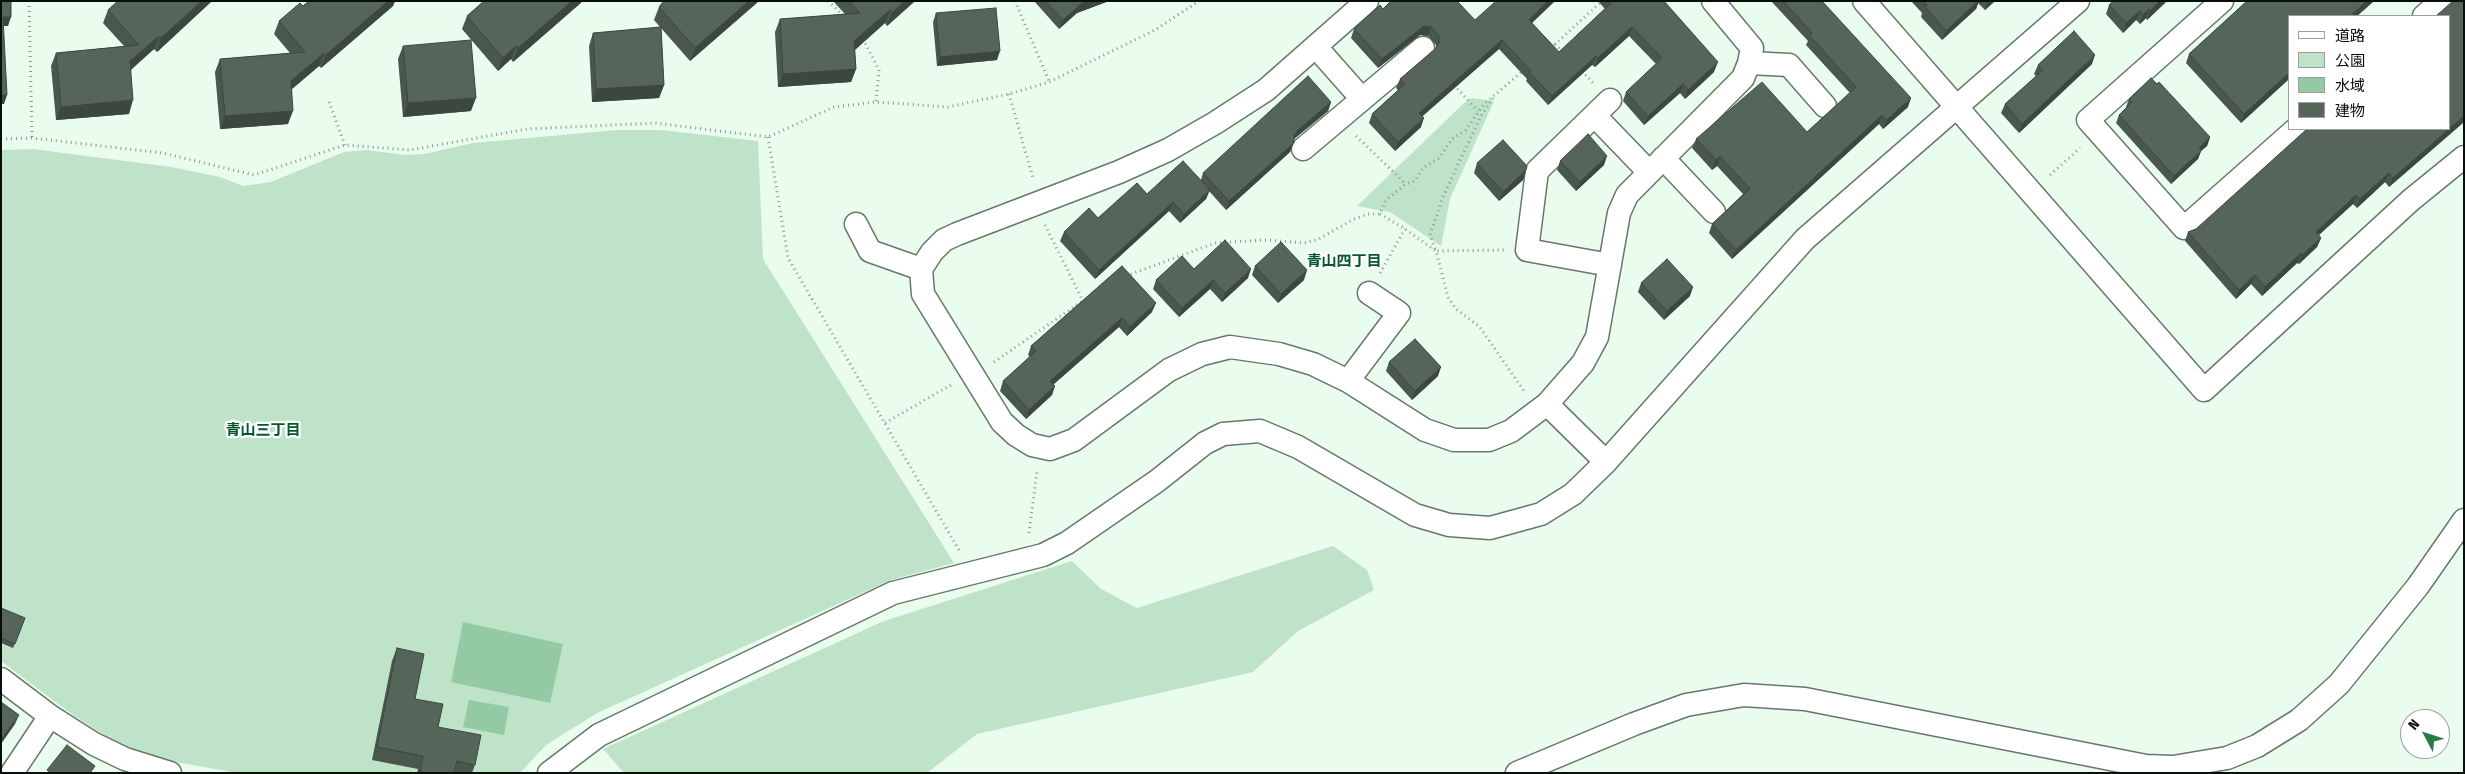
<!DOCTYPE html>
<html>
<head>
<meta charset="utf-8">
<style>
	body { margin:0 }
	#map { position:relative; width:2465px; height:774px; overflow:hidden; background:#e9fced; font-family:"Fira Sans Condensed","Noto Sans JP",sans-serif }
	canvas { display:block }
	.frame { position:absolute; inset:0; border:2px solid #080e09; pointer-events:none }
	.legend { position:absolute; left:2288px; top:15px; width:162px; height:115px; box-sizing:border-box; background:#fff; border:1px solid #9c9f9d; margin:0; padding:6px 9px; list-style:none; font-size:15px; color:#080e09 }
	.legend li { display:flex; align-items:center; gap:10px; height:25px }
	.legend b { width:25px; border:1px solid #9c9f9d }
	.north { position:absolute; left:2400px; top:709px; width:50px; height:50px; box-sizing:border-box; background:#fff; border:1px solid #9c9f9d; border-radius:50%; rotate:310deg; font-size:14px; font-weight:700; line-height:20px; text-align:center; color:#080e09 }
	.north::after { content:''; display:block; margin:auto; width:18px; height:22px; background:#2b7a4a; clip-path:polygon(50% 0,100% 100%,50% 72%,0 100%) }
</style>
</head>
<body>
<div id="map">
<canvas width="2465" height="774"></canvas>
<div class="frame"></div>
<ul class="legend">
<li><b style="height:6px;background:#fff"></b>道路</li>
<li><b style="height:14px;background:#bee3c8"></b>公園</li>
<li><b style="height:14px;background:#93caa3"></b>水域</li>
<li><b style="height:14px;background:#556559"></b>建物</li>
</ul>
<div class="north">N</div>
</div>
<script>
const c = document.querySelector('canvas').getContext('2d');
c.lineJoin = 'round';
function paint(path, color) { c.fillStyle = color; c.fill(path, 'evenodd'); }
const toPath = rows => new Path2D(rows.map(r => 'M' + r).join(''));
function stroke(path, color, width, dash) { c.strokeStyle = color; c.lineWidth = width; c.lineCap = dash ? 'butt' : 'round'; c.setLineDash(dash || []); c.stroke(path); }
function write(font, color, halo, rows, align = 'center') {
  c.font = font + ' "Fira Sans Condensed","Noto Sans JP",sans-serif'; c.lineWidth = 4.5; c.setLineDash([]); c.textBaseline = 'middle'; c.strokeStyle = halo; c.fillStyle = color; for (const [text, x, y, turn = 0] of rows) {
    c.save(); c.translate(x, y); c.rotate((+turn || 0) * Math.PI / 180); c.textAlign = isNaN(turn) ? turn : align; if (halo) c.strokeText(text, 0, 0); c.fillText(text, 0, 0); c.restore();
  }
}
const green = toPath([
	[1472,98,1494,101,1450,199,1441,246,1390,212,1357,206,1463,104],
	[617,130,661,130,758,141,763,259,954,563,891,580,597,713,546,745,520,773,238,773,170,761,129,748,107,737,69,712,1,661,1,150,33,149,171,167,220,177,243,186,271,182,344,152,366,150,405,155,424,154,473,143],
	[1333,546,1367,570,1374,590,1298,631,1253,672,977,734,927,773,624,773,603,749,884,621,1072,561,1101,589,1137,608]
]);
const water = toPath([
	[463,622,563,644,550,703,451,682],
	[469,700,509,707,504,735,463,727]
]);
const path = toPath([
	[29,1,32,138],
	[828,1,845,17],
	[1015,1,1049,81],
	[863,39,879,70,876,102],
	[1555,44,1563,52],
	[1551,48,1602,1],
	[1582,71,1593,83],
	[1454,85,1478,111],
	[1009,94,1033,178],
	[1493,98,1481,116,1462,156,1443,197,1430,235,1436,251,1504,250],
	[329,102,345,145],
	[1356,136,1406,184],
	[768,137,788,258,959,550],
	[1,139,32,138,163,153,254,175,345,145,410,150,527,129,655,123,768,137,834,107,876,102,948,107,1009,94,1049,82,1155,30,1199,1],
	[2050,175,2080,148],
	[1380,214,1405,229,1436,251,1448,297,1456,309,1479,326,1524,391],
	[1045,225,1083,301],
	[1380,273,1405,229],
	[1126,276,1215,243,1266,240,1304,243,1319,239,1354,219,1368,214,1380,214,1386,200,1406,184,1415,181,1423,168,1439,158,1452,139,1466,130,1484,104,1523,71],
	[994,362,1084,300],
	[885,423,951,385],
	[1029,533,1037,472]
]);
const street = toPath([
	[1367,1,1266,90,1215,123,1168,150,1119,172,957,234,944,240,932,252,921,269,923,294,1002,422,1016,435,1032,445,1050,449,1074,440,1169,370,1202,354,1230,347,1279,354,1313,364,1348,381,1425,430,1454,440,1489,440,1511,431,1547,404,1583,363,1597,337,1619,213,1627,195,1743,78,1749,63,1752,48,1713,1],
	[1864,1,2204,390,2411,200,2464,157],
	[2222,1,2088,120,2184,228,2296,129],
	[2424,16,2441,1],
	[1316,47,1362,99],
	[1749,63,1789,65,1825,106],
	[1595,116,1648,171],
	[1303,149,1423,48],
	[1663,158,1714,212],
	[856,224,870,251,921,269],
	[1610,265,1527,250,1537,171,1610,100],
	[1348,381,1399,313,1369,293],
	[1547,404,1606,462],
	[1,679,50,716,94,744,125,759,170,773],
	[12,773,50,716],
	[549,773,599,735,893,593,1043,555,1067,543,1157,481,1205,443,1223,434,1260,431,1298,447,1415,515,1449,525,1490,528,1541,514,1573,494,1606,462,1805,239,2078,1],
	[1517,773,1634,724,1686,705,1744,695,1805,699,2146,766,2173,767,2227,758,2257,746,2299,720,2339,684,2418,586,2464,520]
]);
const wall = toPath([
	[118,1,212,1,157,52,154,49,131,70,129,114,56,120,51,66,56,53,124,46,103,23,108,10],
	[309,1,395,1,393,6,321,68,319,66,292,89,288,124,220,129,215,72,220,59,290,53,274,34,279,21,303,6],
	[484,1,583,1,513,62,511,59,498,71,462,29,467,16],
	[664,1,759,1,690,61,661,28,664,85,659,98,592,102,589,46,593,33,660,27,654,20,659,7],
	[833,1,915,1,887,26,885,23,855,50,856,69,851,82,778,87,775,32,780,19,845,14],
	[1034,1,1109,1,1077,13,1059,29],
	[1555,1,1532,23,1559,52,1605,9,1598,1,1664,1,1714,72,1685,99,1680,93,1644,125,1623,101,1626,92,1656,64,1629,36,1595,67,1592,65,1548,105,1526,81,1527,79,1499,49,1422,116,1421,127,1395,151,1369,123,1372,114,1398,90,1396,88,1400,79,1436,48,1436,45,1428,36,1420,35,1378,68,1351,38,1354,29,1383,9,1475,20],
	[1771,1,1824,1,1823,3,1908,107,1883,129,1879,124,1732,259,1709,233,1712,224,1743,194,1717,166,1712,170,1692,148,1696,139,1807,132,1850,93,1806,45,1808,41],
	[1911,1,1995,1,1985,10,1978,3,1976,9,1942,40,1921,17,1922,13],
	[2167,1,2147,20,2146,18,2140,24,2136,20,2123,33,2106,14,2109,5],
	[2247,1,2374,1,2357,16,2289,16,2289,79,2241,123,2186,63,2189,54],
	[2464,1,2464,122,2389,187,2385,182,2357,208,2353,204,2319,235,2321,238,2317,247,2299,264,2297,263,2262,296,2251,284,2236,299,2185,241,2188,232,2449,129],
	[936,13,997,60,937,66,933,22],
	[403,46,471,111,403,117,398,59],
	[2092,64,2019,133,2001,113,2005,104,2036,76,2034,74,2038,65],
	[2129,99,2210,137,2207,146,2201,151,2198,159,2171,184,2116,123,2119,115,2126,108,2126,107],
	[1331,102,1328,111,1294,139,1290,152,1226,210,1209,191,1206,199,1180,223,1169,211,1095,279,1060,241,1064,232,1098,218,1147,194,1201,180,1203,173],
	[1560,161,1604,165,1576,191,1557,170],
	[1477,163,1526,170,1523,180,1499,201,1474,173],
	[1122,266,1152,312,1127,336,1119,327,1054,384,1052,395,1026,419,1000,391,1003,381,1030,357,1028,355,1031,346],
	[1255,266,1304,280,1278,303,1252,275],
	[1194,269,1248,278,1222,302,1210,289,1179,317,1153,289,1156,280],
	[1641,283,1690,296,1664,320,1638,292],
	[1389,362,1438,376,1412,400,1386,371],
	[1,608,25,618,13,648,1,643],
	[397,648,415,699,438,727,475,765,472,773,417,773,418,769,372,760,392,661]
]);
const shadedWall = toPath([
	[202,1,212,1,157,52,161,38],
	[388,1,395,1,393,6,321,68,326,55],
	[572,1,583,1,513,62,518,48],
	[749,1,759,1,690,61,695,48],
	[905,1,915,1,887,26,892,13],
	[1087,1,1109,1,1077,13,1059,29,1063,20,1081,4],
	[1548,1,1555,1,1525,29,1529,20],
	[1978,1,1979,1,1976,9,1942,40,1946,31],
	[1988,1,1995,1,1985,10],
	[2160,1,2167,1,2147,20,2150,11],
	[2367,1,2374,1,2357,16,2350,16],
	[2149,9,2146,18,2140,24,2143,15],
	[890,10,885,23,850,54,854,41],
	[2140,11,2136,20,2123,33,2126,23],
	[3,17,11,17,8,26,1,26],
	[1424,26,1431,27,1428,36,1420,35,1378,68,1382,59],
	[1632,27,1629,36,1595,67,1598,58],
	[159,36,154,49,125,74,130,61],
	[1502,40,1499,49,1416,122,1419,113],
	[516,46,511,59,498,71,503,58],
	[1000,51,997,60,937,66,940,57],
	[324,53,319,66,286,94,291,81],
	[2095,55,2092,64,2019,133,2022,124],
	[1596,56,1592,65,1548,105,1552,96],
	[1718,62,1714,72,1685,99,1688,90],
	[856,69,851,82,778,87,783,74],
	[2289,73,2289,79,2241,123,2244,114],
	[1683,84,1680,93,1644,125,1648,116],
	[664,85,659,98,592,102,596,89],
	[1,95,7,95,4,104,1,104],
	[476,98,471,111,403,117,408,103],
	[1911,98,1908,107,1883,129,1887,120],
	[133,100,129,114,56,120,61,107],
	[1331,102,1328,111,1294,139,1294,136,1298,130],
	[293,111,288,124,220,129,225,116],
	[1882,115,1879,124,1732,259,1736,250],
	[2464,116,2464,122,2389,187,2393,178],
	[1424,118,1421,127,1395,151,1398,142],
	[2210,137,2207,146,2201,151,2198,159,2171,184,2174,176,2199,148],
	[1294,143,1290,152,1226,210,1229,201],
	[1607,156,1604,165,1576,191,1580,182],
	[1720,156,1717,166,1712,170,1716,160],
	[1526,170,1523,180,1499,201,1503,192],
	[2389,173,2385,182,2357,208,2360,199],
	[1210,190,1206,199,1180,223,1184,214],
	[2356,195,2353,204,2312,241,2316,232],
	[1173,202,1169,211,1095,279,1099,270],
	[2321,238,2317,247,2299,264,2302,255],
	[2301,253,2297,263,2262,296,2265,287],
	[1251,269,1248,278,1222,302,1225,293],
	[1307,270,1304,280,1278,303,1281,294],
	[2255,275,2251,284,2236,299,2239,290],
	[1213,280,1210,289,1179,317,1182,308],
	[1693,287,1690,296,1664,320,1667,311],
	[1156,303,1152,312,1127,336,1130,327],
	[1122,318,1119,327,1047,390,1050,381],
	[1441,367,1438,376,1412,400,1415,391],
	[1055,386,1052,395,1026,419,1029,410],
	[19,715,15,724,1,744,1,739]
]);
const building = toPath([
	[1,1,11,1,11,17,3,17,7,95,1,95,1,1],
	[118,1,202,1,161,38,159,36,130,61,133,100,61,107,56,53,139,45,108,10,118,1],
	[309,1,388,1,326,55,324,53,291,81,293,111,225,116,220,59,305,52,279,21,300,3,303,6,309,1],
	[484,1,572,1,518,48,516,46,503,58,467,16,484,1],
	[664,1,749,1,695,48,659,7,664,1],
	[849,1,905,1,892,13,890,10,854,41,856,69,783,74,780,19,860,13,849,1],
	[1045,1,1087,1,1081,4,1063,20,1045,1],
	[1391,1,1457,1,1475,20,1496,1,1548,1,1529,20,1559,52,1611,3,1610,1,1664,1,1718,62,1688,90,1683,84,1648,116,1626,92,1662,58,1632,27,1598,58,1596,56,1552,96,1529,72,1531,71,1502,40,1419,113,1424,118,1398,142,1372,114,1405,84,1400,79,1435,49,1439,43,1439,36,1431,27,1424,26,1382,59,1354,29,1380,5,1383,9,1391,1],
	[1783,1,1822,1,1911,98,1887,120,1882,115,1736,250,1712,224,1750,189,1720,156,1716,160,1696,139,1762,82,1807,132,1856,87,1810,36,1812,33,1783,1],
	[1923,1,1978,1,1946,31,1925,7,1927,5,1923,1],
	[2113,1,2160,1,2150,11,2149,9,2143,15,2140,11,2126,23,2109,5,2113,1],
	[2247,1,2367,1,2350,16,2289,16,2289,73,2244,114,2189,54,2247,1],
	[2453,1,2464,1,2464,116,2393,178,2389,173,2360,199,2356,195,2316,232,2321,238,2302,255,2301,253,2265,287,2255,275,2239,290,2188,232,2196,229,2307,129,2449,129,2449,16,2436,16,2453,1],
	[996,8,1000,51,940,57,936,13,996,8],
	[661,27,664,85,596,89,593,33,661,27],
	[2074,31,2095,55,2022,124,2005,104,2043,70,2038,65,2074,31],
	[471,40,476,98,408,103,403,46,471,40],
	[1308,76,1331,102,1298,130,1294,136,1294,143,1229,201,1203,173,1308,76],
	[2151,78,2157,84,2159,82,2210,137,2199,148,2202,150,2174,176,2119,115,2132,102,2129,99,2151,78],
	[1588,134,1607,156,1580,182,1560,161,1588,134],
	[1503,140,1527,166,1526,170,1503,192,1477,163,1503,140],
	[1183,161,1210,190,1184,214,1173,202,1099,270,1064,232,1089,208,1098,218,1137,183,1147,194,1183,161],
	[1225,240,1251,269,1225,293,1213,280,1182,308,1156,280,1182,256,1194,269,1225,240],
	[1281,242,1307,270,1281,294,1255,266,1281,242],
	[1667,259,1693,287,1667,311,1641,283,1667,259],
	[1122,266,1156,303,1130,327,1122,318,1050,381,1055,386,1029,410,1003,381,1036,351,1031,346,1122,266],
	[1415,339,1441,367,1415,391,1389,362,1415,339],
	[1,608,25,618,15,644,1,638,1,608],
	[397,648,424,654,415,699,443,704,438,727,481,735,475,765,457,761,454,773,420,773,423,756,377,747,397,648],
	[1,702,19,715,1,739,1,702],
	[67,745,95,766,90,773,51,773,47,770,67,745]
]);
const neighbourhoodNames = [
	["青山四丁目",1344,262],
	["青山三丁目",263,431]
];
paint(green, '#bee3c8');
paint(water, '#93caa3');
stroke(street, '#67786b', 25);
stroke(path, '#8a988d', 3, [1, 4]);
stroke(street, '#fff', 22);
paint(wall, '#49574d');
paint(shadedWall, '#3c473e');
paint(building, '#556559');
stroke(building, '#3c473e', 1);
write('bold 15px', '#05572d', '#fff', neighbourhoodNames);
</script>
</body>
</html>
